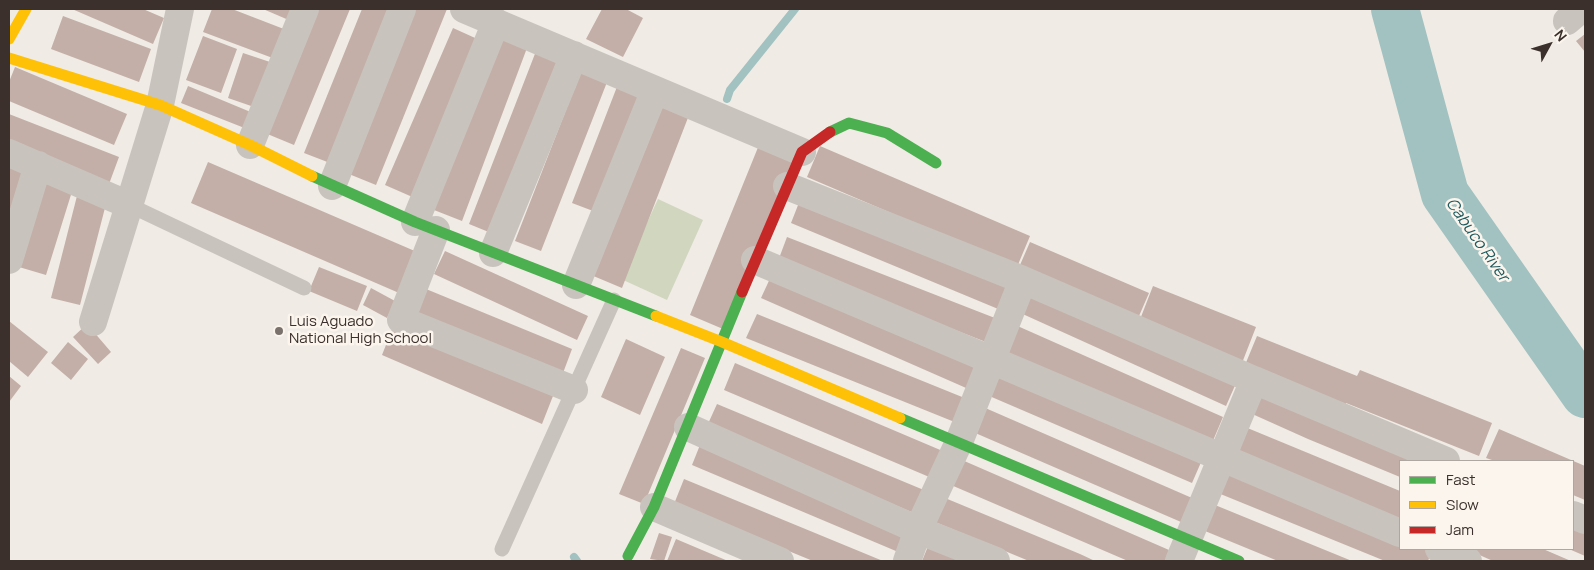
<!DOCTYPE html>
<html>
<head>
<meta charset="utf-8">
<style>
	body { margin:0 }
	#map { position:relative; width:1594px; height:570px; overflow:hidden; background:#f0ebe5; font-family:Manrope,sans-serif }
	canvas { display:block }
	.frame { position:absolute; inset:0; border:10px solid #3b302b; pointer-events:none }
	.legend { position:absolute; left:1399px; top:460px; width:175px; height:90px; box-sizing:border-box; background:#fbf5ee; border:1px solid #aea6a0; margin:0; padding:6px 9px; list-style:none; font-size:15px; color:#3b302b }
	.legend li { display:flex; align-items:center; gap:10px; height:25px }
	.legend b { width:25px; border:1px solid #aea6a0 }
	.north { position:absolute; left:1524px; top:20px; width:50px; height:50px; -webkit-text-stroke:4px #fbf5ee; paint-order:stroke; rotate:51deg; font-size:14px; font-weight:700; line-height:20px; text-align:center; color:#3b302b }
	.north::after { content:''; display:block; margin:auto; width:18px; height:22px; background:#3b302b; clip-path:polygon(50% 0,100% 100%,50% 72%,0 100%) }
</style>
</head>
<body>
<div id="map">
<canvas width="1594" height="570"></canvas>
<div class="frame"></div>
<ul class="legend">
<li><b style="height:6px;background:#4caf50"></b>Fast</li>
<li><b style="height:6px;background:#ffc107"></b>Slow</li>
<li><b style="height:6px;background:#c62828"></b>Jam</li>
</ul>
<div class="north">N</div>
</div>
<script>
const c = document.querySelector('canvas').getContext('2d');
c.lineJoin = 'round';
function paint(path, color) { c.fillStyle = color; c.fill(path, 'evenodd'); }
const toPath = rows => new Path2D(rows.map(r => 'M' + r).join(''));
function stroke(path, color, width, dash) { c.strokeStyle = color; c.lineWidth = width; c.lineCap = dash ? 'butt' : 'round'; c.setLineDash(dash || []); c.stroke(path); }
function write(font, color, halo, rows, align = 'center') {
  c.font = font + ' Manrope,sans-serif'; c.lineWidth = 5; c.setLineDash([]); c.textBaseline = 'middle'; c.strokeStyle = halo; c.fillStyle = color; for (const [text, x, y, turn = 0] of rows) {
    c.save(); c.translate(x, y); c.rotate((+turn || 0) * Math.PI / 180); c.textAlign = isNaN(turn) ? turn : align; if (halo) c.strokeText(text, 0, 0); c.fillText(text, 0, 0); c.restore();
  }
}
const green = toPath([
	[658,199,703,220,667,300,621,279]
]);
const stream = toPath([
	[727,99,730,90,795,9],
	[574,557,577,561]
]);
const river = toPath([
	[1395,9,1445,194,1585,394]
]);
const building = toPath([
	[72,9,143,9,164,18,153,44],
	[212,9,232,9,289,31,278,60,203,32],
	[263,9,296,9,291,21],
	[316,9,350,9,294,145,265,133],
	[362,9,392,9,330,163,304,153],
	[409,9,447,9,376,185,344,172],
	[602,9,626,9,643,18,623,57,586,39],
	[63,16,151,49,139,82,51,49],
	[453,28,484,42,417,199,385,185],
	[502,30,530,40,462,221,434,210],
	[1585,34,1585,52,1576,41],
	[203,36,237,49,221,93,186,80],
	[538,46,565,57,496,235,469,224],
	[243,53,273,63,257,108,228,98],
	[583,66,609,77,541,251,515,241],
	[15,67,127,114,114,145,9,101,9,82],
	[620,79,648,90,601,214,572,203],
	[188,86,253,113,247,129,181,103],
	[660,98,691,110,622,288,591,275],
	[9,114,119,157,109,184,9,144],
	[761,140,795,154,723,329,690,315],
	[820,146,1030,236,1017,267,807,177],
	[9,161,29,167,9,228],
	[208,162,424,255,406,296,191,203],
	[47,177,74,185,46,275,19,267],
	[78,192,107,200,80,305,51,298],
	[802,195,1014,283,1003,311,791,223],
	[787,237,1000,320,991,344,778,261],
	[1030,242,1149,293,1139,316,1020,265],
	[445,251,588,316,577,340,434,274],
	[319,267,367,286,357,311,309,291],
	[773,272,984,365,973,391,761,298],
	[1027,286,1237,381,1226,406,1016,311],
	[1153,286,1256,327,1242,363,1139,322],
	[371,288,395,301,387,318,363,305],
	[426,289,572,349,563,373,416,313],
	[757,314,972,401,962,425,746,338],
	[9,321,48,352,28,377,9,361],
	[87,324,111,352,98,364,73,337],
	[1013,324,1223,417,1212,443,1001,351],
	[393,327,553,396,542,424,382,355],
	[1257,336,1357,376,1360,370,1492,423,1479,456,1346,403,1346,404,1245,365],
	[626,339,665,357,640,415,601,397],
	[68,342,88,359,71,380,51,363],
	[681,348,705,358,644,504,619,494],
	[735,363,945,452,934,479,724,390],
	[997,372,1202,460,1192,483,987,395],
	[9,376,21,386,9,402],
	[1261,387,1435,461,1400,461,1400,477,1308,439,1250,413],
	[717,404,931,493,921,516,707,426],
	[983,407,1192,498,1181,522,973,432],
	[1245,427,1400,491,1400,522,1234,454],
	[1499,429,1585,466,1585,500,1573,495,1573,461,1495,461,1486,458],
	[702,440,914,529,903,554,692,465],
	[962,460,1169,550,1165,561,1128,561,951,485],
	[1228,469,1400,538,1400,549,1426,549,1432,551,1428,561,1385,561,1218,493],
	[684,479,883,561,813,561,674,504],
	[945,498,1080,554,1095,561,1029,561,935,522],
	[1215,505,1259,523,1352,561,1278,561,1205,531],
	[1573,520,1585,525,1585,556,1569,549,1573,549],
	[659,533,672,537,664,561,650,559],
	[676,539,728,561,667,561],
	[931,539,987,561,922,561],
	[1466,549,1543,549,1571,561,1493,561]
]);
const lane = toPath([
	[129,205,304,288],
	[502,549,614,300]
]);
const street = toPath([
	[464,9,802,152],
	[1567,21,1581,9],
	[250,145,305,9],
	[9,153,129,205],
	[332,186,402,9],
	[787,186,1023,280,1254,380],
	[415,222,496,22],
	[436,230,401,320,574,390],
	[493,253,574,55],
	[9,260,38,165],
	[755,260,1400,533],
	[576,285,655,90],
	[93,322,160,105,180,9],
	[688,427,918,530,996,561],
	[654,507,780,561],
	[1573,515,1585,520],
	[1439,549,1468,561],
	[907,561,918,530,959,442,1023,280],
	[1179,561,1254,380,1446,461]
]);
const fast = toPath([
	[830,132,849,123,887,133,936,163],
	[312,176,415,222,656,316],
	[900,418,1239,561],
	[628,556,654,507,742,292]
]);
const slow = toPath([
	[9,39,26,9],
	[9,58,160,105,250,145,312,176],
	[656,316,722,342,900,418]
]);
const jam = toPath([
	[742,292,802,152,830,132]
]);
const markers = [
	[279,331,5,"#7a716c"]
];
const poiNames = [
	["Luis Aguado",289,322],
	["National High School",289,339]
];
const waterNames = [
	["Cabuco River",1477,240,55]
];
paint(green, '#d1d6bf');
stroke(stream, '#a1c2c1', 8);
stroke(river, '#a1c2c1', 48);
paint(building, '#c3afa7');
stroke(lane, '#c9c3be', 15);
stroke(street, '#c9c3be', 28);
stroke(fast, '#4caf50', 11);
stroke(slow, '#ffc107', 11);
stroke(jam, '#c62828', 11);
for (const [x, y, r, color] of markers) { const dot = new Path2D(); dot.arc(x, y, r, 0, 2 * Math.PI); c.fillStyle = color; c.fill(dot); stroke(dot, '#fbf5ee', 2); }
write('15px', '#3b302b', '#fbf5ee', poiNames, 'left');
write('italic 16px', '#1f5a5e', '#fbf5ee', waterNames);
</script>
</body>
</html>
